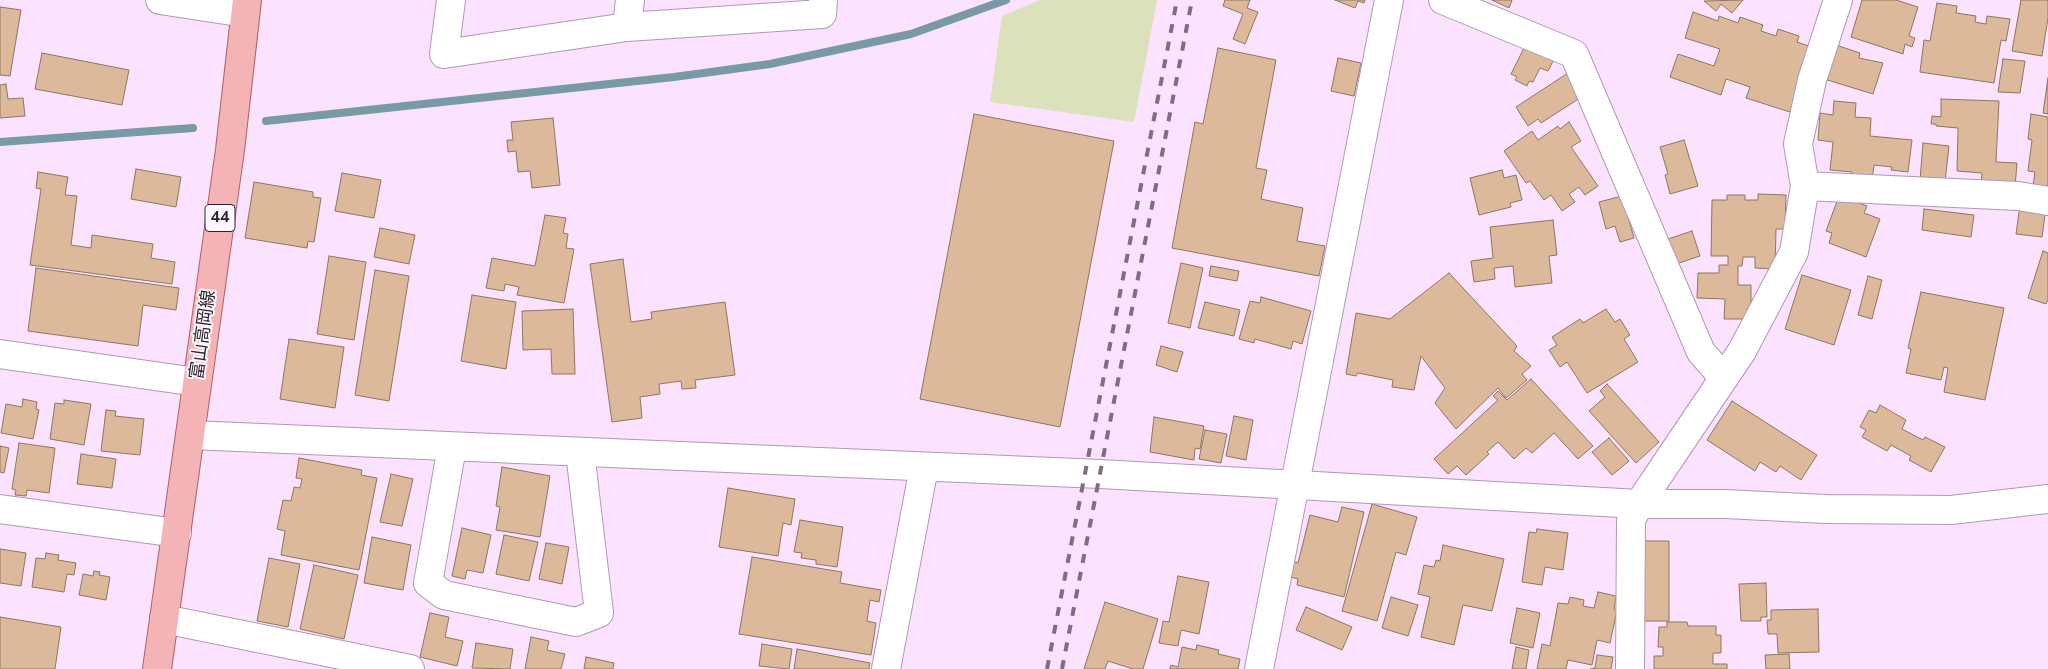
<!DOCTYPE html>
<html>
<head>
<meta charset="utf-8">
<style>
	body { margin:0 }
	canvas { display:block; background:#fbe2ff }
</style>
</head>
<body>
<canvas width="2048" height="669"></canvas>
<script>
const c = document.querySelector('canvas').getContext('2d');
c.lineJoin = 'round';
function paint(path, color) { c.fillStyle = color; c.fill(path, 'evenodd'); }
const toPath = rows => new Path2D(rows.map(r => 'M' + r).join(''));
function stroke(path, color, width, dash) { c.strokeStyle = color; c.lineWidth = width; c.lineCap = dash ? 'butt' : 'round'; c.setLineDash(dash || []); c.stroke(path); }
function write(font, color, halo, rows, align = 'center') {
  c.font = font + ' "Nunito Sans","Noto Sans JP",sans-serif'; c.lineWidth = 4; c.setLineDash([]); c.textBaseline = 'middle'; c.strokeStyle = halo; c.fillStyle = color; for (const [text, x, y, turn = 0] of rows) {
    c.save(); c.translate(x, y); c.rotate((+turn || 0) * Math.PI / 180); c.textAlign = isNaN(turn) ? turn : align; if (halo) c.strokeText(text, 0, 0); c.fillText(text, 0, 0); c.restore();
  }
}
const green = toPath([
	[1040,0,1157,0,1134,122,990,102,1002,16]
]);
const stream = toPath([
	[266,121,674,77,770,64,911,34,1006,0],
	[0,142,193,128]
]);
const building = toPath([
	[1225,0,1250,0,1247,8,1258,12,1245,44,1233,39,1243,14,1223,6,1225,0],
	[1335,0,1365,0,1364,3,1358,1,1355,8,1335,0],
	[1492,0,1512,0,1509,8,1492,0],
	[1743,0,1732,13,1721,4,1716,11,1704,1,1743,0],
	[1862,0,1896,0,1918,7,1909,36,1915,38,1912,47,1905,44,1903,54,1851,37,1862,0],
	[2021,0,2048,0,2048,18,2042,56,2012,51,2021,0],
	[1937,3,1957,6,1956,13,1976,16,1975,22,1986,24,1987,16,2010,19,2006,41,2001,40,1994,83,1920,72,1924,40,1930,41,1937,3],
	[0,7,21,10,10,76,0,75,0,7],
	[1693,12,1718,21,1719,16,1738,23,1740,17,1763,25,1761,31,1776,36,1778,29,1799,36,1797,42,1812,47,1790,112,1746,98,1750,87,1726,79,1721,95,1670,77,1678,54,1714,66,1720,49,1685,38,1693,12],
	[1833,44,1860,53,1859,58,1883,63,1873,94,1821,78,1833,44],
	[1525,46,1553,61,1548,71,1540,68,1533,82,1529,81,1527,86,1515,80,1517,77,1511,74,1525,46],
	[1218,48,1276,60,1256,168,1267,170,1261,199,1303,208,1297,241,1325,246,1319,276,1172,248,1195,122,1203,124,1218,48],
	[42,53,129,70,122,105,35,89,42,53],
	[1338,58,1361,63,1354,96,1331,91,1338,58],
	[2003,59,2025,61,2020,93,1998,92,2003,59],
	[1568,73,1583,96,1541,123,1538,119,1528,126,1516,107,1568,73],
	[2048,78,2048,114,2043,113,2048,78],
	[6,84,8,99,23,98,25,116,0,118,0,85,6,84],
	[1941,99,1999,101,1996,162,2017,163,2015,187,1981,186,1982,173,1957,171,1958,128,1936,126,1936,124,1931,124,1932,116,1941,117,1941,99],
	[1834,101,1856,103,1855,117,1871,118,1870,136,1912,140,1908,172,1891,170,1892,167,1874,165,1872,180,1851,178,1852,172,1830,170,1833,142,1818,140,1820,113,1833,115,1834,101],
	[974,114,1114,141,1060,427,920,399,974,114],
	[2031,114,2048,117,2048,188,2033,186,2035,172,2028,171,2032,140,2028,139,2031,114],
	[553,118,560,185,532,188,530,171,518,172,516,151,508,152,507,140,513,140,511,122,553,118],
	[1569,122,1581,141,1571,147,1598,186,1585,195,1579,187,1569,194,1575,202,1562,211,1551,195,1544,200,1530,181,1526,183,1504,151,1532,131,1538,140,1558,126,1560,129,1569,122],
	[1684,140,1698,186,1670,194,1665,175,1668,174,1660,147,1684,140],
	[1923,143,1949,146,1945,182,1920,180,1923,143],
	[136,169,181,177,176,207,131,199,136,169],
	[1502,170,1504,178,1516,175,1522,200,1510,203,1511,207,1479,215,1470,178,1502,170],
	[38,172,68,177,65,195,77,196,71,245,91,248,92,235,153,244,151,258,175,262,172,284,30,265,41,189,36,188,38,172],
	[342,173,381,180,374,218,335,211,342,173],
	[254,182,313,192,313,197,321,198,314,242,308,241,307,248,245,238,254,182],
	[1758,194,1786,195,1785,229,1776,229,1775,269,1755,268,1755,257,1743,257,1742,266,1738,266,1738,285,1751,285,1751,319,1724,319,1725,299,1697,298,1698,273,1719,273,1719,265,1728,265,1728,256,1711,256,1712,200,1727,200,1727,195,1745,195,1745,200,1758,200,1758,194],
	[1622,196,1634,238,1620,242,1615,226,1606,229,1599,202,1622,196],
	[1839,196,1867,206,1864,213,1880,219,1866,257,1829,243,1832,233,1826,231,1839,196],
	[2020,205,2046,208,2042,237,2016,234,2020,205],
	[1924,209,1974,215,1971,237,1922,230,1924,209],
	[545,215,566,218,563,233,568,234,566,248,574,249,564,303,517,295,519,287,505,284,504,291,486,288,492,258,535,266,545,215],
	[1553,220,1557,255,1549,256,1552,283,1515,287,1513,266,1494,268,1495,279,1474,282,1471,261,1493,258,1490,227,1553,220],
	[380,228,415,235,409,264,374,257,380,228],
	[1692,231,1700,256,1676,264,1668,239,1692,231],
	[2043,251,2048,253,2048,300,2046,304,2028,298,2043,251],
	[329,256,366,262,354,340,317,334,329,256],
	[623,259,631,322,652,319,651,312,725,302,735,375,695,380,696,388,682,389,681,381,659,384,660,394,640,397,642,418,612,422,590,264,623,259],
	[1181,263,1203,268,1190,328,1168,323,1181,263],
	[1211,266,1239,271,1237,281,1209,276,1211,266],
	[36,268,179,288,176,310,143,305,138,346,28,331,36,268],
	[375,270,409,276,389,401,355,395,375,270],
	[1449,273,1517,346,1514,351,1531,366,1522,374,1527,380,1506,398,1498,388,1456,429,1435,403,1445,388,1421,356,1414,390,1392,387,1393,380,1358,373,1356,376,1346,374,1356,313,1390,319,1449,273],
	[1802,275,1851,290,1834,345,1785,329,1802,275],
	[1868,276,1882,280,1872,319,1858,315,1868,276],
	[1921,292,2004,308,1985,400,1944,392,1948,368,1944,367,1941,380,1906,373,1911,349,1908,348,1921,292],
	[472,295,516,302,506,369,461,361,472,295],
	[1261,297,1311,311,1302,344,1293,341,1291,349,1255,339,1254,343,1239,339,1250,301,1260,303,1261,297],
	[1205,302,1240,310,1234,336,1198,328,1205,302],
	[573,309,575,374,552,374,551,349,523,350,522,311,573,309],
	[1606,309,1615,322,1620,319,1630,335,1624,339,1638,362,1587,393,1567,362,1560,367,1549,350,1557,345,1552,337,1580,319,1583,323,1606,309],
	[289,339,344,347,335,408,280,399,289,339],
	[1161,346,1183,352,1177,372,1156,365,1161,346],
	[1531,379,1593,446,1578,459,1554,433,1532,453,1526,448,1514,459,1498,442,1487,452,1489,454,1466,475,1457,466,1448,474,1434,459,1498,400,1493,396,1498,391,1507,400,1531,379],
	[1607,384,1659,442,1636,463,1589,411,1605,397,1600,391,1607,384],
	[23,399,37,402,36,409,39,410,33,439,1,433,6,404,22,407,23,399],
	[64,400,91,404,84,445,50,439,55,403,64,404,64,400],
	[1732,401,1817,455,1801,480,1780,466,1776,472,1760,462,1755,471,1707,440,1732,401],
	[1880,405,1906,420,1902,429,1923,440,1925,437,1945,447,1931,472,1909,460,1911,456,1891,445,1887,451,1862,437,1866,430,1860,427,1869,410,1876,413,1880,405],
	[106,410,116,411,115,416,144,419,140,455,101,451,106,410],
	[1234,416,1253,420,1246,460,1226,456,1234,416],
	[1154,417,1204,426,1200,449,1195,448,1194,460,1150,452,1154,417],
	[1205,430,1227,434,1221,463,1199,459,1205,430],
	[1609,438,1629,461,1612,475,1592,452,1609,438],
	[19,443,55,448,49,493,27,490,26,496,15,495,16,490,12,489,19,443],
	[0,446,9,448,4,473,0,472,0,446],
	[81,454,116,459,112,488,77,484,81,454],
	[299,458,362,470,361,475,377,478,359,570,281,555,285,531,277,529,283,500,291,501,294,487,300,488,302,479,296,478,299,458],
	[502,467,550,476,540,537,496,530,500,507,496,506,502,467],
	[391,474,413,479,402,526,380,522,391,474],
	[728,488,795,499,791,525,783,523,778,556,719,547,728,488],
	[1372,504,1417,517,1406,555,1396,552,1377,621,1342,611,1372,504],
	[1342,507,1364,512,1344,597,1297,585,1298,579,1287,576,1291,561,1298,563,1310,515,1338,522,1342,507],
	[800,520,843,527,837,567,816,564,816,560,801,558,802,553,794,552,800,520],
	[462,528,491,535,483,573,467,570,465,579,452,576,462,528],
	[1537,529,1568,533,1563,570,1545,567,1542,585,1522,582,1529,532,1536,533,1537,529],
	[504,535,538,542,529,581,496,574,504,535],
	[372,537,411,545,403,590,364,583,372,537],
	[1643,541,1669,541,1669,621,1643,621,1643,541],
	[546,543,569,547,562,584,539,579,546,543],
	[1443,545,1504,559,1492,611,1463,605,1454,645,1421,637,1430,597,1418,594,1424,565,1434,567,1436,560,1440,561,1443,545],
	[0,549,26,553,21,586,0,583,0,549],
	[46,553,59,555,58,560,76,563,74,575,67,574,64,592,32,587,36,558,45,559,46,553],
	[752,557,842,572,840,583,881,590,879,602,870,600,867,621,876,623,871,655,739,634,752,557],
	[269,558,300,564,288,627,257,621,269,558],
	[314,565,358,575,344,639,300,629,314,565],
	[94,571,100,572,99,575,110,577,106,600,79,595,83,574,93,576,94,571],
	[1178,576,1209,582,1199,634,1181,630,1178,646,1159,643,1163,621,1169,622,1178,576],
	[1766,583,1767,617,1761,617,1761,621,1741,621,1739,584,1766,583],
	[1598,592,1616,596,1614,609,1617,610,1610,643,1597,640,1592,665,1568,660,1566,669,1537,669,1542,644,1550,646,1558,603,1568,604,1570,597,1584,600,1583,606,1594,608,1598,592],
	[1391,597,1418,605,1408,636,1382,628,1391,597],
	[1105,602,1158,619,1143,669,1133,669,1108,661,1105,669,1084,669,1105,602],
	[1306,607,1352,627,1342,650,1296,630,1306,607],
	[1517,608,1540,613,1533,648,1510,643,1517,608],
	[1818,609,1819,652,1778,653,1777,634,1768,634,1767,620,1771,620,1771,610,1818,609],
	[430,613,449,617,445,637,463,641,457,666,420,657,430,613],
	[0,617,61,627,55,669,0,669,0,617],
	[1667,622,1687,622,1688,626,1716,626,1716,635,1721,635,1721,653,1713,653,1713,664,1727,664,1727,669,1654,669,1654,656,1663,656,1663,647,1658,647,1659,627,1667,627,1667,622],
	[531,637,549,641,547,650,565,654,561,669,525,669,531,637],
	[476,643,513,649,510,669,472,668,476,643],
	[762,644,792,649,789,669,759,666,762,644],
	[1197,645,1219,650,1218,654,1240,659,1238,669,1170,669,1171,665,1178,667,1182,647,1196,650,1197,645],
	[1516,647,1529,650,1526,669,1512,669,1516,647],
	[797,649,870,663,869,669,794,669,797,649],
	[1789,654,1790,669,1766,669,1765,655,1789,654],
	[1597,655,1613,657,1611,669,1590,669,1595,668,1597,655],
	[586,657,614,663,613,669,584,669,586,657]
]);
const minor = toPath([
	[160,0,245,13],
	[451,0,444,54,627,27],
	[630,0,627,27,822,14,823,0],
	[1443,0,1574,54,1701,352,1724,378],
	[1805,186,2018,196,2048,201],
	[0,354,197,382],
	[452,447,428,583,444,595,576,622,599,613,580,452],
	[0,509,177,533],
	[164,619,410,669],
	[886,669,924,467],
	[1259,669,1389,0],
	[1630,669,1631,520,1639,504,1742,351,1794,252,1805,186,1798,144,1812,80,1838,0]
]);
const tertiary = toPath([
	[191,435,1100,474,1639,504,1725,504,1825,509,1951,510,2048,499]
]);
const primary = toPath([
	[157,669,230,150,247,0]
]);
const rail = toPath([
	[1047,669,1177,0],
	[1062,669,1192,0]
]);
const shields = [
	[220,218,30]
];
const shieldNames = [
	["44",220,218]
];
const streetNames = [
	["富山高岡線",204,335,-82]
];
paint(green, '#dae1bb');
stroke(stream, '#779aa6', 8);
paint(building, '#dbb99a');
stroke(building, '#8f765f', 1);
stroke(minor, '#b099b4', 30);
stroke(tertiary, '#b099b4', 30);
stroke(primary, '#a96066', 30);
stroke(minor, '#fff', 28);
stroke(tertiary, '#fff', 28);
stroke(primary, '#f4b4b6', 28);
stroke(rail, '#7e6e80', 4, [9, 9]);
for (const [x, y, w] of shields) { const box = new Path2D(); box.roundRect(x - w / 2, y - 13.5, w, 27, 4); c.fillStyle = '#fcf7fd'; c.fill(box); stroke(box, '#2b222c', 1); }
write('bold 16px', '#2b222c', null, shieldNames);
write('18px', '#2b222c', '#fcf7fd', streetNames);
</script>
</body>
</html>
